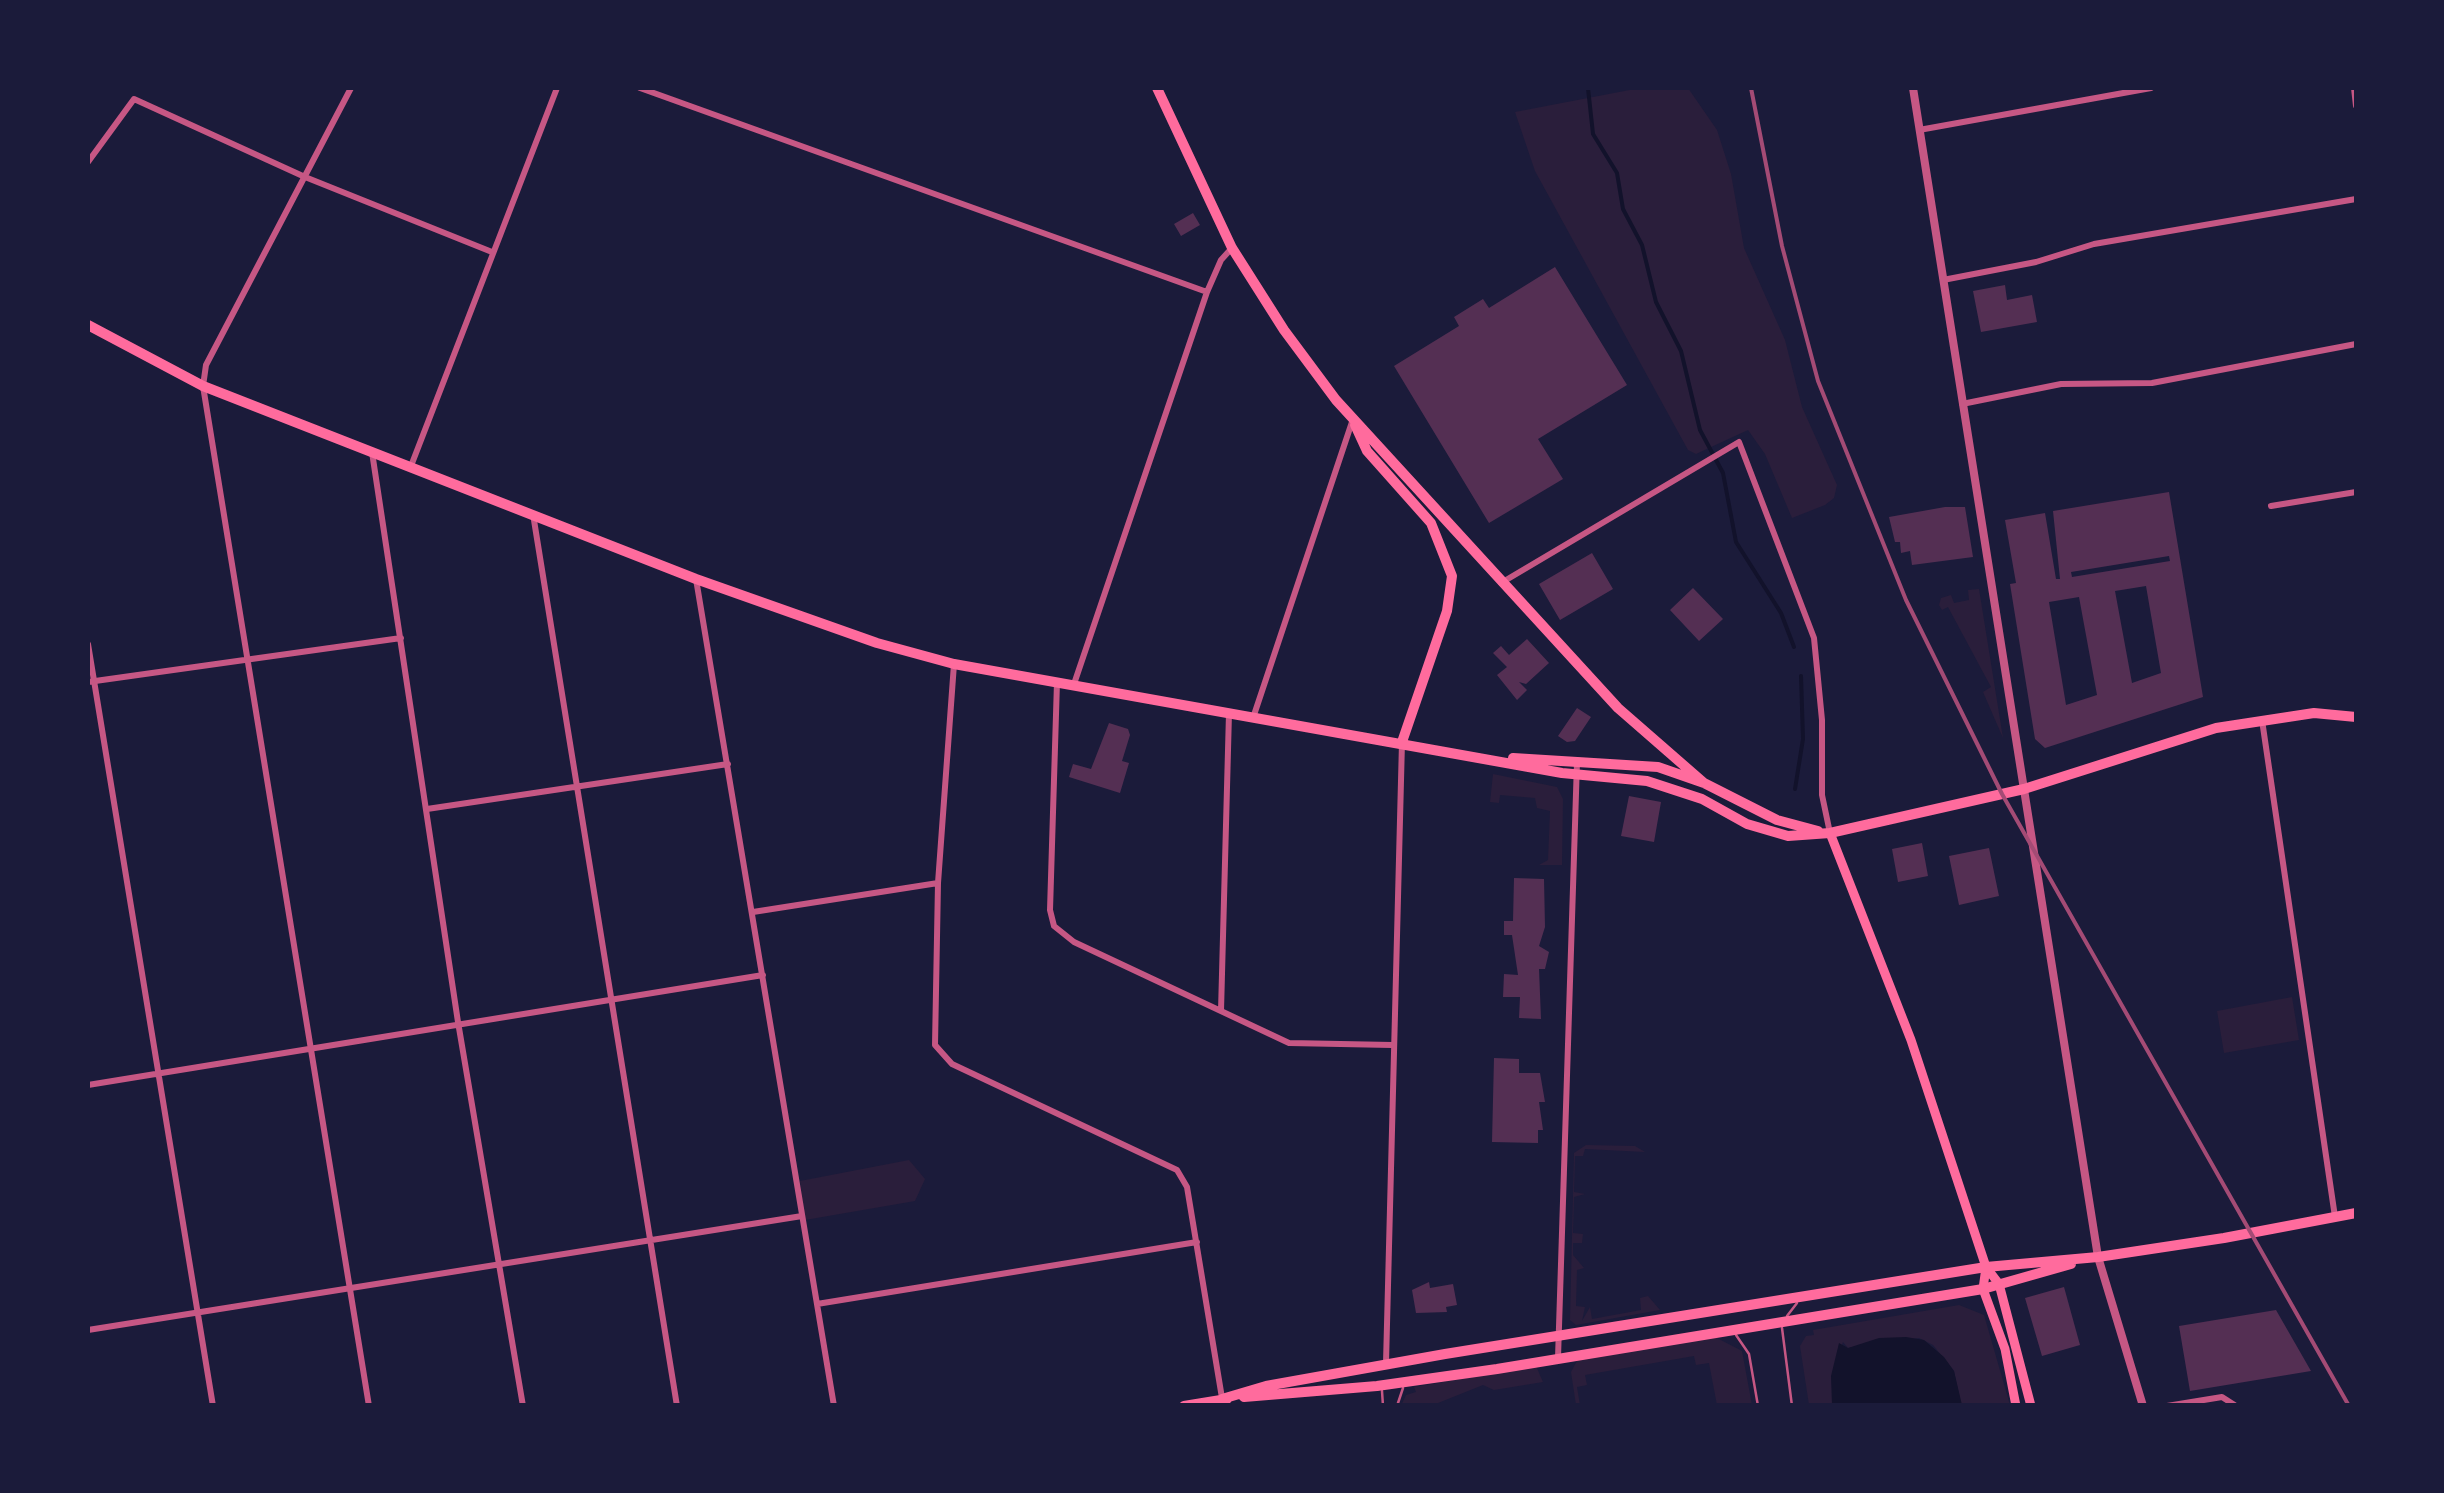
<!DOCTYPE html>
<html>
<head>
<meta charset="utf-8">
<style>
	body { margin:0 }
	#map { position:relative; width:2444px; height:1493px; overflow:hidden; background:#1b1b3a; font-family:Montserrat,sans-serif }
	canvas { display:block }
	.frame { position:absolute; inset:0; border:90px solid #1b1b3a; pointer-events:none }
</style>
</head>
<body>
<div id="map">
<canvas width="2444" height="1493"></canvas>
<div class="frame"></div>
</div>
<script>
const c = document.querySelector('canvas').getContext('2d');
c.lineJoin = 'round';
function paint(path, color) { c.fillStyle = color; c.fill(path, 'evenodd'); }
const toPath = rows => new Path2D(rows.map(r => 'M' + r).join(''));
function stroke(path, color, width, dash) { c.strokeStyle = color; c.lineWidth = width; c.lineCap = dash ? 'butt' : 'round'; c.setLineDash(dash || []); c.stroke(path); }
const green = toPath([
	[1640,88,1688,88,1717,130,1731,174,1744,248,1785,340,1802,407,1837,485,1834,498,1825,505,1792,518,1765,454,1748,430,1696,454,1688,450,1535,171,1515,112],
	[1979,589,2003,738,1983,692,1991,687,1948,607,1942,610,1939,605,1941,598,1951,595,1954,603,1969,600,1968,590],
	[1493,774,1557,787,1563,799,1562,865,1539,865,1548,860,1550,811,1537,808,1535,798,1500,795,1499,803,1490,802],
	[2292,997,2299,1040,2224,1053,2217,1011],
	[1586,1145,1635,1146,1645,1152,1585,1149,1583,1156,1575,1156,1574,1192,1585,1194,1574,1197,1573,1233,1583,1234,1582,1243,1573,1243,1573,1255,1584,1268,1577,1270,1576,1306,1585,1307,1582,1321,1590,1307,1592,1319,1641,1310,1640,1298,1648,1296,1660,1310,1576,1325,1570,1320,1574,1153],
	[909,1160,925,1179,915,1201,805,1220,800,1181],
	[1959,1305,1984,1315,2010,1405,1961,1405,1954,1371,1933,1345,1919,1338,1848,1348,1843,1342,1833,1370,1832,1405,1809,1405,1800,1346,1806,1336,1814,1335,1813,1330],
	[1715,1337,1742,1351,1752,1405,1717,1405,1709,1363,1696,1365,1694,1356,1585,1375,1587,1385,1577,1387,1580,1405,1576,1405,1571,1372,1578,1359],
	[1536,1366,1543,1382,1494,1390,1483,1385,1433,1405,1401,1406,1406,1395,1416,1392,1414,1387]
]);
const water = toPath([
	[1906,1337,1924,1340,1944,1357,1954,1371,1962,1405,1832,1405,1831,1376,1839,1343,1848,1348,1879,1338]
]);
const stream = toPath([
	[1588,88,1593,134,1617,173,1623,209,1642,245,1656,302,1681,351,1700,430,1723,473,1736,542,1781,613,1794,647],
	[1795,789,1803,739,1801,676]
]);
const building = toPath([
	[1193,213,1200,225,1181,236,1174,224],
	[1555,267,1627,385,1538,439,1563,479,1489,523,1394,366,1459,326,1454,317,1483,299,1489,308],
	[2005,285,2007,300,2032,295,2037,322,1981,332,1973,291],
	[2169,492,2203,697,2045,748,2035,739,2010,584,2016,583,2005,520,2045,513,2056,579,2060,579,2053,511],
	[2169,556,2170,561,2072,577,2071,572],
	[2146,586,2161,673,2132,683,2115,591],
	[2079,597,2097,695,2066,705,2049,602],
	[1945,507,1965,507,1973,557,1912,565,1910,551,1901,553,1900,542,1895,542,1889,517],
	[1592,553,1613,589,1560,620,1539,584],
	[1693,588,1723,619,1699,641,1670,610],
	[1527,639,1549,663,1526,684,1519,682,1527,690,1517,700,1497,675,1507,667,1493,653,1501,646,1509,655],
	[1577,708,1591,717,1575,741,1567,742,1558,736],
	[1109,723,1128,729,1130,735,1122,761,1129,763,1120,793,1069,777,1073,764,1091,769],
	[1629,796,1661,802,1654,842,1621,836],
	[1922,843,1928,876,1898,882,1892,849],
	[1989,848,1999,896,1959,905,1949,856],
	[1514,878,1544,879,1545,927,1539,946,1549,952,1545,969,1539,969,1541,1019,1519,1018,1520,997,1503,997,1504,974,1518,975,1512,935,1504,935,1504,921,1513,921],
	[1494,1058,1519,1059,1519,1073,1540,1073,1545,1102,1539,1102,1543,1130,1538,1130,1538,1143,1492,1142],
	[1429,1282,1430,1288,1453,1284,1457,1305,1446,1307,1447,1312,1416,1313,1412,1290],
	[2064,1287,2080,1345,2042,1356,2025,1298],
	[2276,1310,2311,1371,2190,1391,2179,1326]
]);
const service = toPath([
	[1787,1316,1797,1303],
	[1782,1328,1792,1406],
	[1736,1335,1749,1354,1758,1406],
	[1382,1391,1383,1406],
	[1397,1406,1403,1388]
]);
const minor = toPath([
	[351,88,206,365,203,386,369,1406],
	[640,88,1207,292],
	[2354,88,2356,106],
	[1919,130,2151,88],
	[88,162,134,99,305,177,492,252],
	[1943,280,2036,262,2094,244,2356,199],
	[1962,404,2061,384,2152,383,2356,344],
	[372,452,458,1022,523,1406],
	[411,466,557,88],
	[2271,506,2356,492],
	[533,514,677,1406],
	[696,579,834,1406],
	[1501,583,1739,442,1814,638,1822,720,1822,795,1830,833],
	[88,644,213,1406],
	[954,664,938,883,935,1045,952,1064,1177,1170,1187,1187,1222,1398],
	[88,682,401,638],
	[1057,682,1050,910,1054,926,1074,942,1289,1043,1392,1045],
	[1074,684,1207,292,1221,260,1231,249],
	[1254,715,1352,422],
	[2262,720,2335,1217],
	[427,809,728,764],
	[753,912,938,883],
	[1221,1011,1229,713],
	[88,1085,763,975],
	[817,1304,1197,1242],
	[88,1330,802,1216],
	[1558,1358,1577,762],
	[1386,1363,1402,742],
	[2167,1406,2222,1397,2236,1406]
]);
const tertiary = toPath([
	[1913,88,2098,1257,2143,1406]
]);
const secondary = toPath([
	[1830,833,1911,1040,1986,1267,1999,1284,2031,1406],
	[1986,1267,1983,1289,2005,1349,2016,1406]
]);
const primary = toPath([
	[1244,1397,1377,1386,1497,1369,1983,1289,2071,1264],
	[1222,1399,1266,1386,1445,1354,1986,1267,2098,1257,2224,1238,2356,1213],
	[1184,1406,1227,1399]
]);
const trunk = toPath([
	[1157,88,1232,248,1284,330,1336,400,1618,708,1704,783],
	[88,325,203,386,696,579,877,643,954,664,1562,773,1647,781,1702,799,1747,824,1788,836,1830,833,2024,789,2216,728,2314,713,2356,717],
	[1355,425,1367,451,1431,523,1452,576,1447,611,1402,742],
	[1513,758,1658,767,1704,783,1777,820,1818,831]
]);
const rail = toPath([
	[1751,88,1782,246,1818,381,1906,600,2002,794,2349,1406]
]);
paint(green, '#2a1e3b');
paint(water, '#12122b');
stroke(stream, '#12122b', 4);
paint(building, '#542f53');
stroke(service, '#c65784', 2.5);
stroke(minor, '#c65784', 6);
stroke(tertiary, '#c65784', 8);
stroke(secondary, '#ff6b9d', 9);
stroke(primary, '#ff6b9d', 10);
stroke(trunk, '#ff6b9d', 10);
stroke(rail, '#a44b75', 4);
</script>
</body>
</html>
